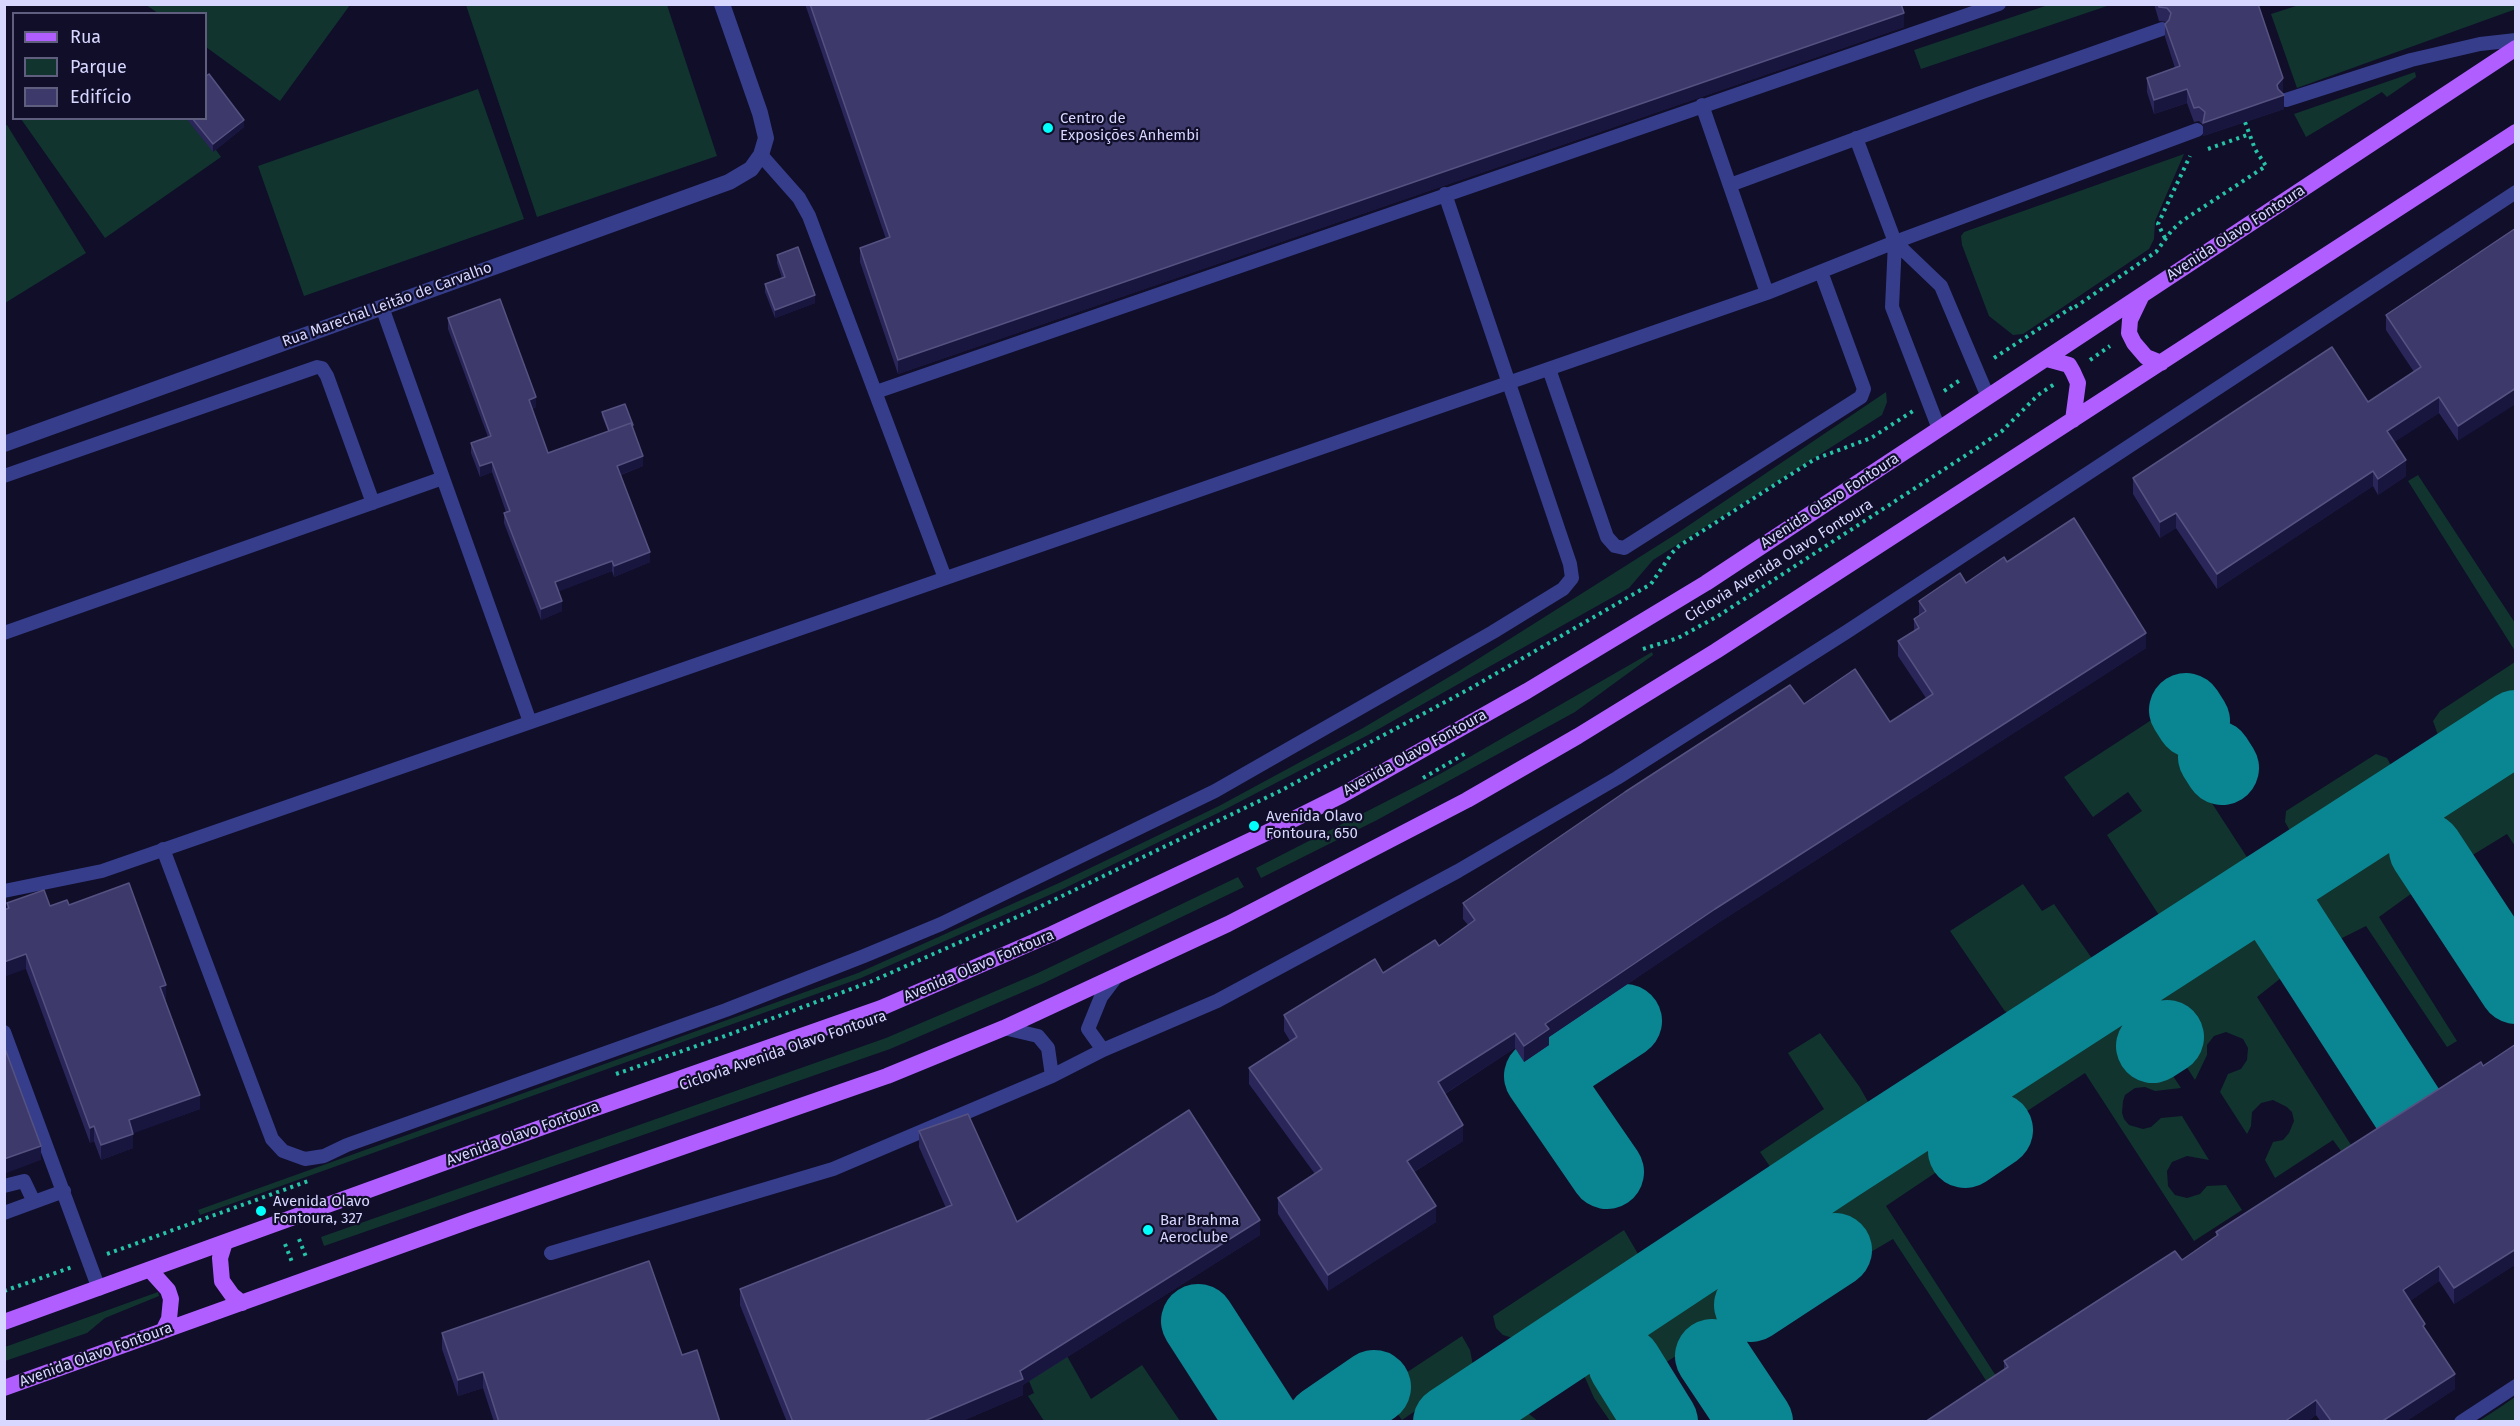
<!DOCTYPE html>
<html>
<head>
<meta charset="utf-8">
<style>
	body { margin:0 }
	#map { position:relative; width:2520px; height:1426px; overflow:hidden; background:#100e29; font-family:"Fira Sans",sans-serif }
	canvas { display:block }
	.frame { position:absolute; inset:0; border:6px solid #d7d7ff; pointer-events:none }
	.legend { position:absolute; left:12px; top:12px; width:195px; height:108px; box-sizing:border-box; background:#100e29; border:2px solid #605e7f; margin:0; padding:8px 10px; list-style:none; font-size:18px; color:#d7d7ff }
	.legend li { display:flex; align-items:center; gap:12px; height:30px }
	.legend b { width:30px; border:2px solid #605e7f }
</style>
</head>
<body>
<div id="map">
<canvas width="2520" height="1426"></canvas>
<div class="frame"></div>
<ul class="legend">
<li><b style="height:8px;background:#b05eff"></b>Rua</li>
<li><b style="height:16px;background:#11342f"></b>Parque</li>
<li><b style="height:16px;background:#3d396a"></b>Edifício</li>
</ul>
</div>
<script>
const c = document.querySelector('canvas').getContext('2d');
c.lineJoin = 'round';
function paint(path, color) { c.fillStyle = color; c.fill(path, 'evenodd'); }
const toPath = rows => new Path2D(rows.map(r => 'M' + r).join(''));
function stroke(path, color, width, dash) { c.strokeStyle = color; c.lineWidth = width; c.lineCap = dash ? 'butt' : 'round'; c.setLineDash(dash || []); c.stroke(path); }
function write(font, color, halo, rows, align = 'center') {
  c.font = font + ' "Fira Sans",sans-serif'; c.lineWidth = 4.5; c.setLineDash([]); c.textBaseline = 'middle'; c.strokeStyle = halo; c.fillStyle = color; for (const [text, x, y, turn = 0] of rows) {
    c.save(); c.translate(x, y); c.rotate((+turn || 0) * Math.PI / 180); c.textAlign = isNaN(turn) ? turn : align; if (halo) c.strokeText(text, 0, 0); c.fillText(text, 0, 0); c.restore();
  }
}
const green = toPath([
	[2051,4,2110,5,1921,69,1914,50],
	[146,5,350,5,280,101,206,47,206,14,158,13],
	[466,5,667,5,717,156,537,217],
	[2299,5,2515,4,2516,9,2297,88,2271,14],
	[2415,72,2416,77,2387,97,2382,92,2306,137,2294,114],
	[478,89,524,219,304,296,258,166],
	[21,119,194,119,221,157,105,238],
	[7,125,86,253,5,303,4,126],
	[2184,154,2155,221,2154,239,2149,249,2023,334,2013,335,1989,316,1962,245,1961,236,1964,232],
	[1886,392,1887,402,1882,415,1653,560,1629,588,1368,735,1222,811,1063,889,861,978,200,1215,198,1210,858,973,1059,883,1219,806,1363,728,1459,671,1676,534],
	[2418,475,2515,623,2515,651,2408,481],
	[1652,652,1653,655,1575,712,1377,820,1261,878,1256,868,1440,774],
	[2515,662,2515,703,2451,744,2438,735,2433,721,2440,711],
	[2156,717,2254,868,2166,926,2107,835,2142,811,2128,792,2093,817,2064,777],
	[2515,750,2515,846,2507,834,2471,856,2457,852,2437,823,2434,811,2436,803],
	[2376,754,2387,758,2395,773,2394,782,2309,836,2300,837,2289,829,2285,822,2286,811],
	[2378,842,2388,844,2395,848,2415,891,2379,917,2457,1041,2447,1047,2366,926,2336,941,2326,937,2308,909,2306,899,2308,889],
	[1238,877,1244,887,1044,983,890,1049,324,1246,321,1237,886,1038,1038,973],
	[2023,884,2042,911,2054,904,2091,957,2093,966,2091,974,2030,1015,2015,1020,2004,1010,1950,931],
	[2246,928,2263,935,2282,963,2281,978,2257,997,2351,1145,2341,1151,2333,1140,2275,1178,2265,1160,2273,1142,2283,1140,2289,1133,2294,1121,2292,1112,2287,1107,2273,1100,2261,1103,2252,1112,2251,1126,2247,1134,2220,1092,2228,1074,2241,1069,2247,1060,2248,1048,2243,1039,2226,1032,2214,1036,2207,1045,2207,1055,2195,1080,2145,1002,2150,989,2229,936],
	[2127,1011,2131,1013,2181,1088,2155,1091,2145,1087,2135,1088,2125,1095,2123,1101,2122,1113,2124,1119,2129,1125,2143,1129,2151,1127,2161,1118,2182,1116,2209,1160,2187,1156,2172,1162,2167,1171,2168,1186,2175,1195,2187,1198,2200,1194,2207,1186,2226,1185,2242,1210,2194,1241,2085,1073,2012,1121,1996,1118,1990,1108,1992,1095,2110,1016],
	[1820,1033,1859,1086,1871,1107,1773,1171,1760,1152,1824,1109,1788,1053],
	[1936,1132,1954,1142,1959,1157,1886,1206,1998,1379,1989,1385,1893,1239,1864,1256,1853,1260,1847,1259,1833,1248,1822,1228,1828,1204],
	[1624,1230,1641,1259,1519,1340,1503,1335,1496,1328,1493,1316],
	[1717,1280,1730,1282,1749,1300,1753,1312,1753,1323,1749,1330,1700,1363,1690,1347,1654,1370,1644,1350,1644,1328],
	[158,1292,159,1296,105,1318,87,1333,5,1361,5,1347],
	[1462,1336,1470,1350,1474,1371,1402,1420,1380,1390],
	[1067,1356,1091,1399,1142,1365,1180,1421,1044,1421,1028,1396,1034,1393,1029,1381],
	[1586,1367,1606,1377,1615,1388,1621,1401,1622,1412,1618,1421,1610,1421,1594,1398,1583,1373,1582,1370],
	[2515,1397,2515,1421,2479,1421,2502,1406],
	[1519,1411,1529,1414,1538,1421,1503,1421]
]);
const taxiway = toPath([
	[2186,710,2193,721],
	[2215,757,2222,768],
	[2426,850,2516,987],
	[2278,908,2415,1120],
	[2153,1046,2167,1037],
	[1965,1151,1996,1130],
	[1607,1172,1541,1076,1625,1021],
	[1751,1305,1835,1250],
	[1198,1321,1263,1422],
	[1712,1356,1756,1422],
	[1625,1364,1661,1422],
	[1323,1422,1374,1387],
	[1450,1422,1838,1165,2516,727]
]);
const path = toPath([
	[2208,149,2250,134],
	[2165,238,2158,224,2190,156],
	[2075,307,2156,252,2172,230,2182,221,2266,166,2255,149,2245,122],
	[1994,358,2074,306],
	[2090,360,2110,346],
	[1944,391,1960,380],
	[1643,649,1678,638,1718,616,1977,448,2002,431,2038,395,2056,383],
	[1423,778,1466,753],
	[616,1074,725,1036,870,982,1035,909,1280,791,1471,688,1651,584,1672,553,1679,546,1815,459,1871,438,1913,411],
	[299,1239,306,1257],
	[285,1244,292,1262],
	[107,1254,311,1180],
	[4,1291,72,1267]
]);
const service = toPath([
	[2286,100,2411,60,2480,44,2516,40],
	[1702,105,1767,293],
	[1856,138,1895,242,1892,307,1939,429],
	[761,155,799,198,809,216,945,578],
	[1730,185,1977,94,2162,29],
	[1895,242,1941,286,1988,397],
	[382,307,530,722],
	[1549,369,1607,537,1615,546,1624,548,1861,397,1864,389,1821,272],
	[876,392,1999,4],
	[4,476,317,367,322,368,327,376,373,503],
	[4,633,443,478],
	[163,849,272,1139,283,1151,305,1159,324,1156,347,1145,726,1010,864,956,941,924,1215,791,1493,632,1563,589,1572,578,1570,564,1445,194],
	[4,891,102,871,1767,293,1895,242,2197,130],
	[1004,1028,1038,1036,1048,1048,1052,1076],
	[4,1032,99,1289],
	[1103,1050,1088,1029,1101,997,1117,976],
	[4,1186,24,1181,34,1202],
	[4,1213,64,1191],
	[551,1253,833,1169,1052,1076,1103,1050,1217,1001,1458,871,1617,778,1848,631,2516,192],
	[2461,1422,2516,1386]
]);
const tertiary = toPath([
	[4,444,729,182,751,169,761,155,766,138,760,113,722,4]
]);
const primary = toPath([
	[2141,297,2130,320,2129,333,2134,343,2146,357,2161,363],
	[2047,359,2069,365,2073,372,2078,383,2073,420],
	[225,1242,220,1258,222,1281,232,1295,242,1303],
	[150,1270,168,1290,171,1299,169,1319,163,1331],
	[4,1322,576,1115,881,1008,1052,934,1260,836,1342,795,1527,691,1706,583,2516,48],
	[4,1388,472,1220,887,1076,1004,1028,1228,924,1467,800,1578,736,1716,651,2516,132]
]);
const wall = toPath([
	[805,4,1901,4,1904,27,898,374,860,262,860,248,886,239],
	[2154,4,2258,4,2283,92,2282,93,2284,109,2203,136,2203,125,2199,121,2194,122,2187,103,2154,114,2147,92,2147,78,2175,68,2165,37,2165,24,2167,22,2159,21],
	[186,118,206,118,244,127,213,152],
	[2516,228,2458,441,2439,413,2394,442,2406,476,2378,495,2373,486,2217,589,2176,528,2160,538,2133,494,2133,478,2368,402,2414,372,2386,330,2386,315],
	[777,255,815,303,775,318,765,292,765,284,782,278,777,263],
	[448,318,536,407,532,409,548,453,608,431,602,416,602,412,633,429,643,466,621,475,650,562,614,577,612,571,559,591,562,611,541,620,504,523,504,513,506,512,492,472,480,477,471,453,471,443,488,437,448,329],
	[2007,562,2146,648,1715,925,1549,1037,1549,1045,1524,1062,1515,1048,1445,1094,1463,1141,1414,1172,1436,1222,1328,1291,1278,1214,1278,1198,1315,1174,1249,1084,1249,1068,1290,1041,1284,1031,1284,1015,1383,973,1439,946,1468,925,1463,919,1463,903,1804,704,1890,722,1926,698,1898,656,1898,641,1914,631,1914,619,1919,615,1919,601,1966,583],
	[7,903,50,906,69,905,166,999,165,1000,200,1109,133,1133,133,1148,101,1160,94,1141,90,1143,26,969,7,909],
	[2516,1044,2516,1264,2454,1304,2439,1281,2410,1301,2455,1389,2405,1422,2321,1422,2316,1415,2307,1422,1925,1422,2004,1369,2004,1361,2182,1260,2216,1237,2216,1232,2483,1066],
	[919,1131,1017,1222,1260,1235,1023,1385,1023,1395,960,1422,787,1422,740,1305,740,1289,946,1208,919,1147],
	[442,1333,682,1355,720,1422,494,1422,483,1388,458,1396,442,1349]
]);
const shadedWall = toPath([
	[1904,13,1904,27,898,374,898,360],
	[2283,78,2283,92,2279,96,2284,95,2284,109,2203,136,2203,123,2277,85],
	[2187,89,2187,103,2154,114,2154,100],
	[244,120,244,127,213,152,213,144],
	[815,295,815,303,775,318,775,310],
	[2516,388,2516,404,2458,441,2458,426],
	[536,397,536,407,529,410,529,400],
	[2439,397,2439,413,2387,447,2387,431],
	[643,456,643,466,617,476,617,466],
	[2406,460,2406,476,2378,495,2378,479],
	[492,462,492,472,480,477,480,466],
	[2373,471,2373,486,2217,589,2217,574],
	[2176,513,2176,528,2160,538,2160,522],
	[650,552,650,562,614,577,614,566],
	[612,561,612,571,555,593,555,582],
	[562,601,562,611,541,620,541,609],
	[2146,633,2146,648,1715,925,1549,1037,1549,1045,1524,1062,1524,1046,1545,1024,1715,909],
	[26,954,26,969,4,977,4,962],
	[166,985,166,999,160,1001,160,987],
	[1515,1033,1515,1048,1438,1098,1438,1082],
	[200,1095,200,1109,129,1135,129,1120],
	[1463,1125,1463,1141,1407,1176,1407,1161],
	[94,1126,94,1141,90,1143,90,1128],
	[133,1134,133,1148,101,1160,101,1145],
	[41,1146,41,1160,4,1174,4,1159],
	[1436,1206,1436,1222,1328,1291,1328,1275],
	[1260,1220,1260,1235,1023,1385,1023,1395,960,1422,922,1422,1020,1371],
	[2516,1249,2516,1264,2454,1304,2454,1288],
	[2439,1266,2439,1281,2403,1306,2403,1290],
	[483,1372,483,1388,458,1396,458,1380],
	[2455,1374,2455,1389,2405,1422,2381,1422],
	[2316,1400,2316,1415,2307,1422,2284,1422]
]);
const building = toPath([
	[810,4,1901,4,1904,13,898,360,860,248,890,237,810,4],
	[2158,4,2258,4,2283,78,2277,85,2278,89,2284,95,2203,123,2205,112,2199,107,2194,108,2187,89,2154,100,2147,78,2180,66,2165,24,2169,20,2171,13,2167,8,2159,7,2158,4],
	[209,74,244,120,213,144,192,118,206,118,206,76,209,74],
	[2516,228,2516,388,2458,426,2439,397,2387,431,2406,460,2378,479,2373,471,2217,574,2176,513,2160,522,2133,478,2332,347,2368,402,2421,367,2386,315,2516,228],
	[798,247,815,295,775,310,765,284,785,277,777,255,798,247],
	[500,299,536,397,529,400,548,453,631,423,643,456,617,466,650,552,614,566,612,561,555,582,562,601,541,609,504,513,510,511,492,462,480,466,471,443,491,436,448,318,500,299],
	[625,404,633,425,632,426,631,423,609,431,602,412,625,404],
	[2074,518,2146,633,1715,909,1545,1024,1549,1029,1524,1046,1515,1033,1438,1082,1463,1125,1407,1161,1436,1206,1328,1275,1278,1198,1322,1169,1249,1068,1297,1037,1284,1015,1375,959,1383,973,1435,940,1439,946,1475,920,1463,903,1625,792,1790,685,1804,704,1855,669,1890,722,1933,694,1898,641,1919,628,1914,619,1926,611,1919,601,1960,573,1966,583,2004,557,2007,562,2074,518],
	[129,883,166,985,160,987,200,1095,129,1120,133,1134,101,1145,94,1126,90,1128,26,954,4,962,4,910,9,908,7,903,44,890,50,906,67,900,69,905,129,883],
	[2516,1044,2516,1249,2454,1288,2439,1266,2403,1290,2425,1324,2423,1326,2455,1374,2381,1422,2332,1422,2316,1400,2284,1422,1925,1422,2008,1367,2004,1361,2175,1251,2182,1260,2218,1235,2216,1232,2481,1062,2483,1066,2516,1044],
	[4,1046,41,1146,4,1159,4,1046],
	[1189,1110,1260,1220,1020,1371,1023,1379,922,1422,793,1422,740,1289,952,1205,919,1131,968,1114,1017,1222,1189,1110],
	[649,1261,682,1355,697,1350,720,1422,499,1422,483,1372,458,1380,442,1333,649,1261]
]);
const markers = [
	[1048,128,6,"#03fffc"],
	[1254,826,6,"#03fffc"],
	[261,1211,6,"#03fffc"],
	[1148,1230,6,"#03fffc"]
];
const poiNames = [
	["Centro de",1060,119],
	["Exposições Anhembi",1060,136],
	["Avenida Olavo",1266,817],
	["Fontoura, 650",1266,834],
	["Avenida Olavo",273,1202],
	["Fontoura, 327",273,1219],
	["Bar Brahma",1160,1221],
	["Aeroclube",1160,1238]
];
const streetNames = [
	["Avenida Olavo Fontoura",2236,233,-33],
	["Rua Marechal Leitão de Carvalho",387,305,-20],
	["Avenida Olavo Fontoura",1830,501,-33],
	["Ciclovia Avenida Olavo Fontoura",1779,561,-32],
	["Avenida Olavo Fontoura",1415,753,-29],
	["Avenida Olavo Fontoura",979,966,-23],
	["Ciclovia Avenida Olavo Fontoura",783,1051,-19],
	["Avenida Olavo Fontoura",523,1134,-20],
	["Avenida Olavo Fontoura",96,1355,-20]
];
paint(green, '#11342f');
stroke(taxiway, '#0a8692', 74);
stroke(path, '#27c3a7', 4, [3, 4.5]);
stroke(service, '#363d8b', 14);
stroke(tertiary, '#363d8b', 16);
stroke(primary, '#b05eff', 16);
paint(wall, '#2a2659');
paint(shadedWall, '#18153e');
paint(building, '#3d396a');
stroke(building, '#555282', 1.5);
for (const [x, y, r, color] of markers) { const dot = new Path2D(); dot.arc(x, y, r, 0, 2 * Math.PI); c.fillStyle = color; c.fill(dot); stroke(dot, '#100e29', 2); }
write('15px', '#d7d7ff', '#100e29', poiNames, 'left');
write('15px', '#d7d7ff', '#100e29', streetNames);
</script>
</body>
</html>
